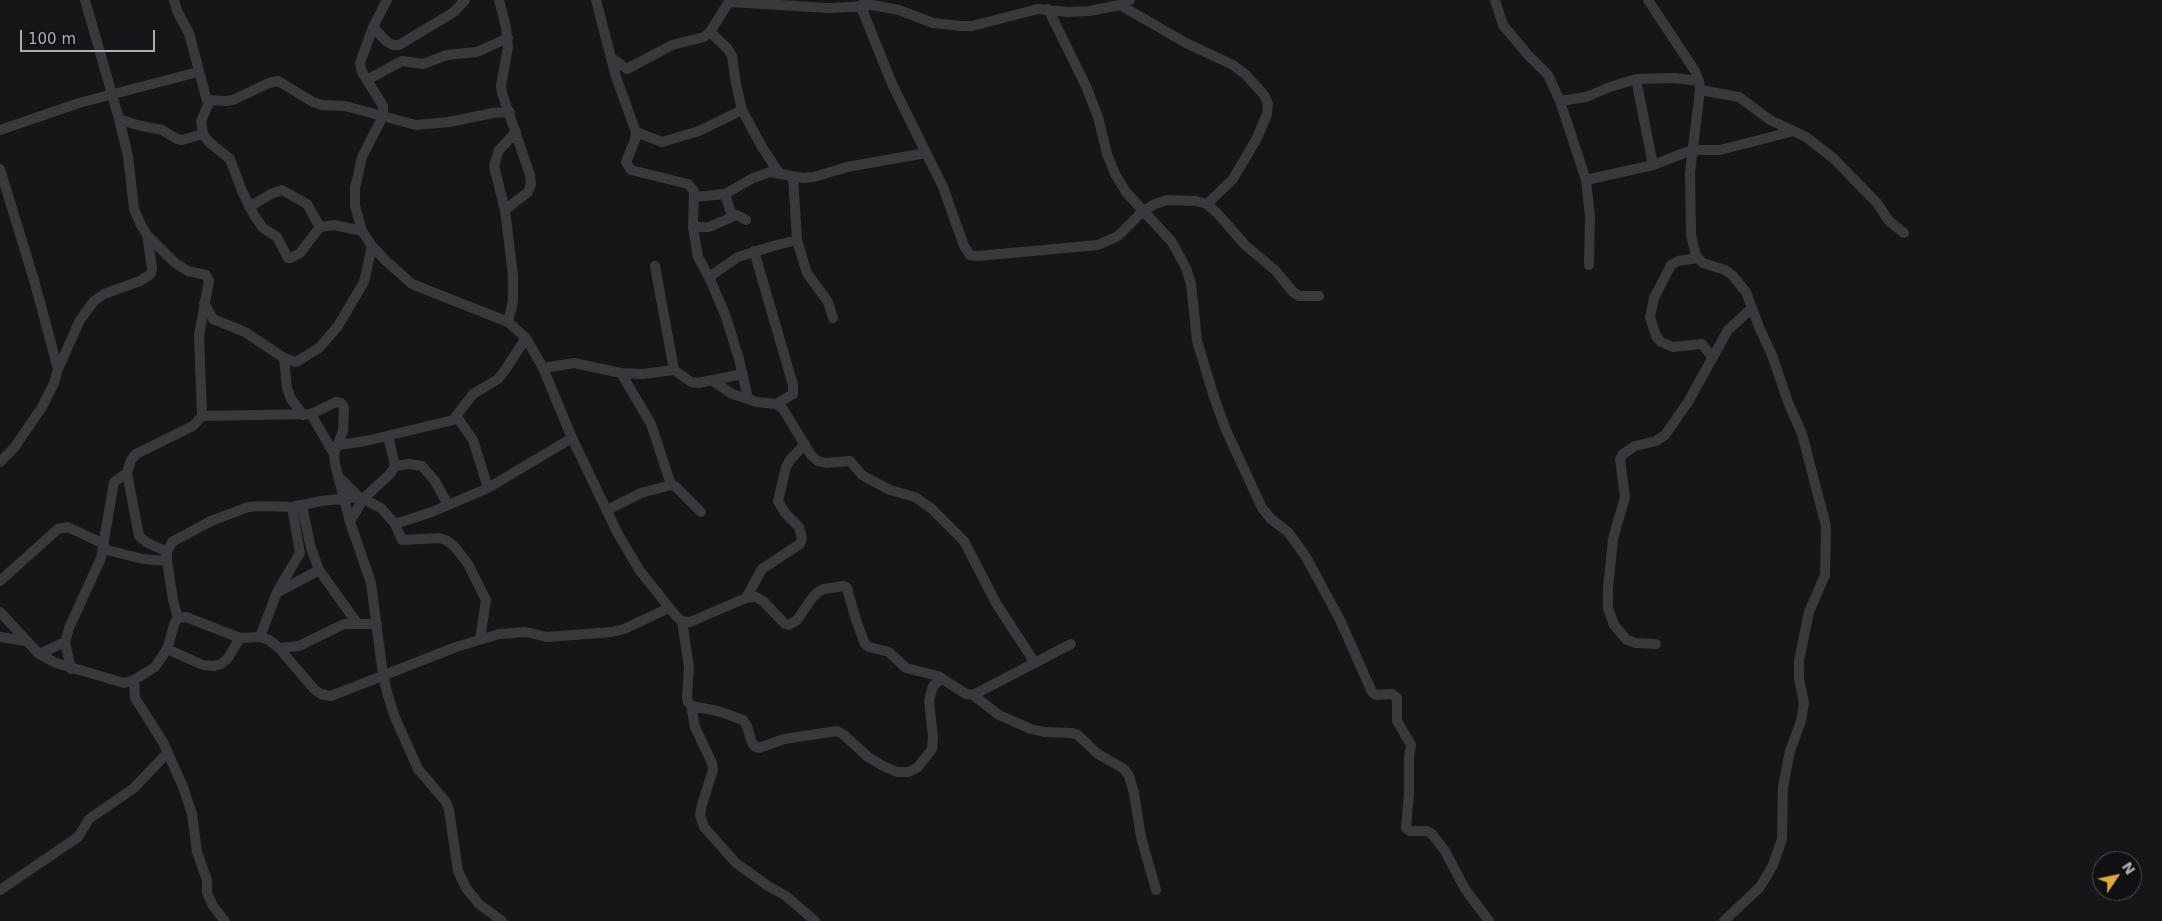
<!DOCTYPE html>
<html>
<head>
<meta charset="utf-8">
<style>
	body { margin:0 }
	#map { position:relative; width:2162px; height:921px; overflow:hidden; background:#161618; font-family:"DejaVu Sans",sans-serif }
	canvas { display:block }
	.north { position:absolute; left:2092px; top:851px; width:50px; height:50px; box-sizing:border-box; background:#111113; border:1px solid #4e5055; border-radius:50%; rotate:56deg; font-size:14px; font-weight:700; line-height:20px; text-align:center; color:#a9aeb7 }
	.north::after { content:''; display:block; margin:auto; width:18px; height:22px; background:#e2a543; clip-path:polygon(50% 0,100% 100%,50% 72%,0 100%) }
	.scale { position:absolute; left:20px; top:30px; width:135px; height:22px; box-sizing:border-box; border:2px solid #a9aeb7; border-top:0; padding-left:6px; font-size:15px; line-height:18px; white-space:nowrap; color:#a9aeb7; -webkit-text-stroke:4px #111113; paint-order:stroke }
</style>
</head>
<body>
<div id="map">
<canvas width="2162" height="921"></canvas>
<div class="north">N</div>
<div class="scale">100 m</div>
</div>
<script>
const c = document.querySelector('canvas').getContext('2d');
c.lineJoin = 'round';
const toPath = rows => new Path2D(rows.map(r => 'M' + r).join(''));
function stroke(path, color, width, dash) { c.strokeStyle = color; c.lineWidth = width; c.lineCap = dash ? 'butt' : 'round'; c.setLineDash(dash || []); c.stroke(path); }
const minor = toPath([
	[85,0,119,119,128,156,134,209,141,225,147,235,175,263,188,271,206,275,209,281,199,335,202,416,193,426,136,454,131,460,127,473,139,536,146,542,167,552],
	[174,0,177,11,189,33,208,105,201,121,203,134,209,142,230,159,242,191,254,215,263,228,277,237,288,258,291,258,300,253,320,227],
	[387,0,373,27,360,63,362,72,383,106,383,116,362,157,355,188,355,206,362,231,372,246,385,260,412,284,508,322,526,338,543,368,572,438,618,534,640,571,676,616,682,621,690,622,746,598,756,597,764,602,785,624,789,625,797,620,812,598,818,592,824,589,844,586,847,588,856,620,865,644,869,647,889,652,906,668,938,676,966,694,973,695,1071,644],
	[499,0,506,27,508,47,501,86,502,93,530,175,531,184,528,192,505,210,513,275,513,301,508,322],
	[596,0,616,77,636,132,635,140,626,162,631,170,688,184,694,191,693,227,698,257,709,277,726,317,739,359,748,399,756,402,776,404,783,409,811,455,818,461,826,463,850,461,862,475,869,479,890,490,915,497,932,509,964,541,996,603,1035,663],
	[864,0,872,5,899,10,933,23,962,26,972,26,1038,9,1068,12,1089,11,1120,5,1130,0],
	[1495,0,1503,25,1528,55,1548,75,1560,101,1586,180,1590,216,1589,265],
	[1648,0,1695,71,1699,81,1700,90,1690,172,1691,234,1696,256,1703,263,1725,270,1732,275,1746,292,1759,327,1772,355,1788,402,1802,434,1826,526,1825,575,1809,612,1799,661,1799,679,1804,703,1801,721,1790,751,1783,787,1782,839,1773,865,1760,887,1724,921],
	[729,2,829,8,867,6],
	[1120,5,1186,43,1233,65,1246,75,1264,95,1268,104,1267,114,1257,138,1233,179,1207,204],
	[861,7,893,86,943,187,964,246,970,255,978,256,1098,245,1118,236,1143,211,1155,204,1167,200,1196,201,1207,204,1218,214,1246,246,1275,270,1293,292,1299,296,1319,296],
	[1048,9,1086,86,1098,117,1107,154,1115,174,1126,192,1172,242,1186,268,1191,284,1197,341,1215,400,1226,430,1262,508,1271,519,1288,532,1306,557,1340,620,1372,692,1376,695,1392,694,1397,698,1397,721,1411,745,1409,757,1409,793,1406,828,1410,831,1427,831,1432,834,1445,851,1465,889,1489,921],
	[373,27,386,41,393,45,399,45,454,12,465,0],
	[710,32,728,49,732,56,736,84,742,110,762,147,779,173],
	[613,59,627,69,672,45,704,37,710,32,730,0],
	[1636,79,1653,165],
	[367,80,402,61,423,64,447,55,477,52,508,38],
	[1700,90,1739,97,1770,120,1806,137,1833,158,1877,203,1889,221,1904,233],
	[207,100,226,101,233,100,269,83,278,81,313,102,322,105,345,106,416,125,449,122,493,113,510,112],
	[1560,101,1586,97,1610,87,1636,79,1675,78,1699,81],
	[119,119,137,125,162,130,177,139,182,140,203,134],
	[0,130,79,103,198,72],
	[636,132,662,142,699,131,742,110],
	[0,169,34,280,58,369,54,383,42,407,14,448,0,462],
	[793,177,797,240,802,257,807,273,828,302,833,318],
	[1586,180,1653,165,1692,150,1720,150,1794,131],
	[725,194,732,216],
	[695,197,725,194,753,178,770,172,803,178,814,177,847,167,926,153],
	[249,207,271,194,282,190,307,204,320,227,334,225,362,231],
	[505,210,494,166,499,150,516,132],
	[693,227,709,227,737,215,746,220],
	[754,251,793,385,793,394,776,404],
	[1697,258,1678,261,1671,265,1654,298,1650,317,1656,336,1661,342,1673,347,1702,344,1712,357],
	[655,266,674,370],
	[709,277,738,257,773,246,797,240],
	[204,303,213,319,245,332,284,358,296,362,319,348,338,326,364,282,372,246],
	[284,358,287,388,291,399,303,415],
	[543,368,574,363,621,373,643,374,674,370,691,382,698,383,743,374],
	[58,369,80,320,94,301,104,294,140,281,151,274,152,268,147,235],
	[621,373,651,424,671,485],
	[713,381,732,394,748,399],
	[311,414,334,454],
	[202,416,311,414,336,402,341,403,344,407,343,431,334,454,335,464,350,522,371,583,383,675,387,692,394,715,418,769,446,802,449,810,458,871,466,888,479,904,502,921],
	[457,417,473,440,488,488],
	[338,445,366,441,453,420,473,394,498,379,505,370,526,338],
	[395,466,409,464,422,466,435,481,448,505],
	[341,479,359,497,381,508,395,524,402,540,439,538,446,540,454,546,468,564,486,600,480,639],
	[302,506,311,548,319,570,357,623],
	[607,510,641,493,671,485,676,487,701,512],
	[350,522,363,499,390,474,395,466,388,436],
	[395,524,432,512,488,488,572,438],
	[103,549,143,559,167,561],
	[0,581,58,529,68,527,104,544],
	[278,592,319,570],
	[746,598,762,569,800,544,802,538,799,527,785,513,778,501,786,467,790,460,805,444],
	[0,612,39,654,56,663,124,683,134,680,155,667,167,649,175,622,178,618,186,617,240,638,260,637,269,640,279,648,314,689,321,694,331,696,456,647,499,634,526,632,547,637,612,632,624,629,669,608],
	[178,618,173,600,167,561,167,552,172,542,211,521,248,507,263,506,292,507,321,501,359,497],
	[682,621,689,667,687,697,688,702,691,706,718,711,743,720,747,726,751,741,754,746,759,748,784,739,837,731,844,735,868,757,883,766,897,772,909,772,918,767,932,749,933,737,929,701,933,686,942,678],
	[0,637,26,641],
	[260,637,277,592,300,553,292,507],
	[1656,644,1636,643,1627,640,1614,625,1608,608,1608,588,1613,539,1625,497,1620,459,1623,454,1635,446,1656,441,1665,435,1688,402,1728,330,1752,308],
	[279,648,299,646,344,624,377,624],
	[167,649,203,665,214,666,221,664,228,658,240,638],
	[39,654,65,642],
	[71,669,65,642,69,628,101,558,114,482,127,473],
	[134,680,135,698,163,742,183,787,192,814,197,852,207,880,207,893,213,906,225,921],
	[973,695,999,715,1031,729,1044,732,1072,733,1078,735,1098,754,1124,769,1129,776,1134,793,1141,837,1156,890],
	[691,706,695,727,712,763,713,770,702,805,700,815,704,827,736,863,768,886,786,896,815,921],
	[0,890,78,837,89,819,134,788,168,752]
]);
stroke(minor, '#37393c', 10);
</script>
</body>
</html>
